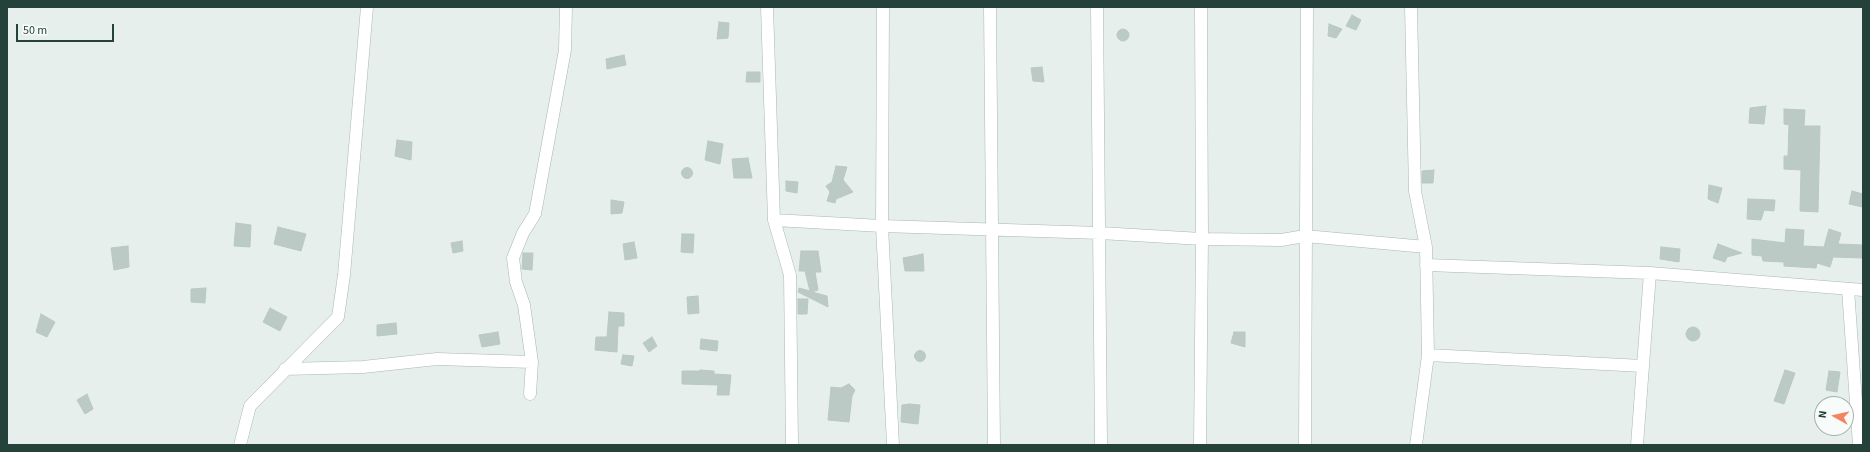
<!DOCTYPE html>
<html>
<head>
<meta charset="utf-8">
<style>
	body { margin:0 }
	#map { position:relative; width:1870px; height:452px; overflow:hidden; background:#e6efeb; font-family:"Source Sans 3",sans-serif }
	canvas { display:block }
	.frame { position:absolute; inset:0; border:8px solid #24423a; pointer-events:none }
	.north { position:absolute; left:1814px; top:396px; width:40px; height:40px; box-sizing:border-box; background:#f7fbf9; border:1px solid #a3b1ad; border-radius:50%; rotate:278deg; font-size:11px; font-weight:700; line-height:16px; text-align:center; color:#24423a }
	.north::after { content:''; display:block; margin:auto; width:14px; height:18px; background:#f4845f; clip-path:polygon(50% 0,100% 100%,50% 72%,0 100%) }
	.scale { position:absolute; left:16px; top:24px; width:98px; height:18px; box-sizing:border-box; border:2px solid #24423a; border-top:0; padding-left:5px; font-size:12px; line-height:14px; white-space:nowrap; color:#24423a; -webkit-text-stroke:3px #f7fbf9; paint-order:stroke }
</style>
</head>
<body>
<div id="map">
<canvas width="1870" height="452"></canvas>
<div class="frame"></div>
<div class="north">N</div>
<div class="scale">50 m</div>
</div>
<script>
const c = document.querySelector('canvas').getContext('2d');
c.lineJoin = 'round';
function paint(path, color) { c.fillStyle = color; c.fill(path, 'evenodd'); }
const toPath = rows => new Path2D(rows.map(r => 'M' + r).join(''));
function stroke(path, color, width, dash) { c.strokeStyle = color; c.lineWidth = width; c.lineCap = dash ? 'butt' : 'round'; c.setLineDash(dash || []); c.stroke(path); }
const building = toPath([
	[1352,15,1361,20,1356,30,1346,26,1352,15],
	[719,22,729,23,728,38,717,39,719,22],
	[1329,24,1342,29,1336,38,1328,36,1329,24],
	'1117 35a6 6 0 1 1 12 0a6 6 0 1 1-12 0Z',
	[624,55,626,65,607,69,606,59,624,55],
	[1042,67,1044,82,1033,81,1031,68,1042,67],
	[747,72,760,72,760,82,746,82,747,72],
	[1766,106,1764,124,1749,123,1750,108,1766,106],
	[1784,109,1805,110,1804,126,1820,126,1818,212,1800,211,1801,170,1784,169,1784,156,1788,156,1789,125,1784,124,1784,109],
	[397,140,412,142,411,160,395,156,397,140],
	[708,141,723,144,720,164,705,160,708,141],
	[748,158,752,178,734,178,732,159,748,158],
	[836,166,847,167,843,180,853,192,836,199,835,203,827,201,830,192,826,186,832,182,836,166],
	'681.5 173a5.5 5.5 0 1 1 11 0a5.5 5.5 0 1 1-11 0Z',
	[1434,170,1433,183,1422,183,1422,171,1434,170],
	[786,181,798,182,797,193,786,191,786,181],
	[1709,185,1722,188,1718,203,1708,199,1709,185],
	[1852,191,1863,194,1863,207,1849,204,1852,191],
	[1748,199,1775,200,1774,211,1764,210,1761,220,1747,219,1748,199],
	[611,200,624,202,622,213,611,214,611,200],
	[236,223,251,225,250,247,234,246,236,223],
	[278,227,306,234,301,251,274,244,278,227],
	[1786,229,1804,230,1803,246,1824,247,1829,229,1841,233,1838,244,1863,245,1863,258,1833,257,1830,267,1817,263,1816,268,1784,266,1784,262,1763,261,1762,256,1752,255,1752,239,1785,243,1786,229],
	[682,234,694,234,693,253,681,252,682,234],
	[462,241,463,251,453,253,451,243,462,241],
	[634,242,637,258,625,260,623,244,634,242],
	[1718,244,1742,253,1727,257,1725,262,1713,258,1718,244],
	[128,246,129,267,114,270,111,248,128,246],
	[1661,247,1680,249,1679,262,1660,259,1661,247],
	[801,251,818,251,821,272,815,272,818,290,812,292,827,296,828,307,798,292,799,288,810,291,805,271,799,271,801,251],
	[523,253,533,253,532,270,522,269,523,253],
	[923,254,924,271,905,271,903,258,923,254],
	[206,288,205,303,191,302,191,289,206,288],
	[698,296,699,313,688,314,687,297,698,296],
	[798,299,808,299,807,314,798,314,798,299],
	[270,308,287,317,280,331,263,322,270,308],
	[609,312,624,313,624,326,618,326,617,352,595,350,596,337,607,337,609,312],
	[41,314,55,322,47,337,36,332,41,314],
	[396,323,397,334,377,336,377,325,396,323],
	'1686 334a7 7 0 1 1 14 0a7 7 0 1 1-14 0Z',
	[498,332,500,344,482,347,479,335,498,332],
	[1234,332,1245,332,1245,347,1231,343,1234,332],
	[652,337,657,346,649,352,643,343,652,337],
	[701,339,718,341,717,351,700,349,701,339],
	'914.5 356a5.5 5.5 0 1 1 11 0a5.5 5.5 0 1 1-11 0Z',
	[623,355,634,356,632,366,621,364,623,355],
	[700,370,714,371,714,374,731,375,729,395,717,395,718,385,682,384,682,371,700,371,700,370],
	[1785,370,1795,373,1784,404,1774,401,1785,370],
	[1829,371,1840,372,1837,392,1826,390,1829,371],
	[849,384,855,390,852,396,849,422,828,420,831,387,841,388,849,384],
	[87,394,93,409,85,414,77,400,87,394],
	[909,404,920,405,918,424,901,422,902,405,909,404]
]);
const minor = toPath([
	[767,7,774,220,790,275,792,445],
	[883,7,882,226,893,445],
	[990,7,994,445],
	[1097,7,1101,445],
	[1411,7,1415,191,1426,247,1428,355,1416,445],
	[774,220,882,226,1100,233,1202,239,1281,240,1305,236,1426,247],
	[1426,265,1650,273,1637,445],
	[1650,273,1863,290],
	[1848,289,1859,445],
	[1428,355,1643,366],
	[285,369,363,367,437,359,532,362],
	[530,394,532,362,524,305,516,282,513,258,523,233,535,214,565,50,566,7],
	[240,445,250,406,338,317,344,275,367,7],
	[1200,445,1202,239,1201,7],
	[1305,445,1307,7]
]);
paint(building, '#bbcac4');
stroke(building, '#b8c9c2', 1);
stroke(minor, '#a8b8b2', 13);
stroke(minor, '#fff', 12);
</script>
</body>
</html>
